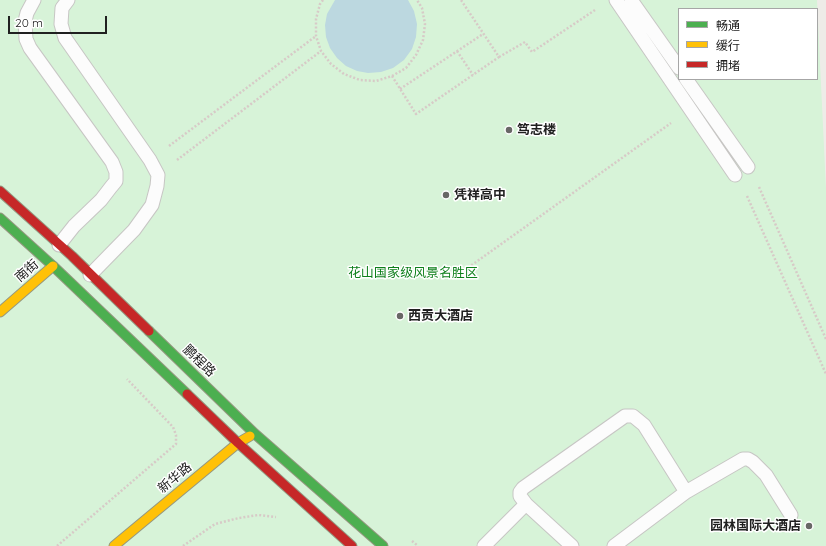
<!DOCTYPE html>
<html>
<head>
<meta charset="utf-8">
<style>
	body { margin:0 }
	#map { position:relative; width:826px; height:546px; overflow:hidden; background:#eeece8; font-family:Quicksand,"Noto Sans SC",sans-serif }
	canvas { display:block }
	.legend { position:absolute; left:678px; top:8px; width:140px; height:72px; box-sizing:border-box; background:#fff; border:1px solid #a6a6a6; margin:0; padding:5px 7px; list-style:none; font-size:12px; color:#202020 }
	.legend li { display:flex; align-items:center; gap:8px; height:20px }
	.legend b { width:20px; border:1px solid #a6a6a6 }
	.scale { position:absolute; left:8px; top:16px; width:99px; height:18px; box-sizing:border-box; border:2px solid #202020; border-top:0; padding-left:5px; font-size:12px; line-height:14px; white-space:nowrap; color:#202020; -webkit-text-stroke:3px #fff; paint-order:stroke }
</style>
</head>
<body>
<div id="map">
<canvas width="826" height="546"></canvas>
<ul class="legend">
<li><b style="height:5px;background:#4caf50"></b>畅通</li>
<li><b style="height:5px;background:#ffc107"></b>缓行</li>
<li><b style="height:5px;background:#c62828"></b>拥堵</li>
</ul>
<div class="scale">20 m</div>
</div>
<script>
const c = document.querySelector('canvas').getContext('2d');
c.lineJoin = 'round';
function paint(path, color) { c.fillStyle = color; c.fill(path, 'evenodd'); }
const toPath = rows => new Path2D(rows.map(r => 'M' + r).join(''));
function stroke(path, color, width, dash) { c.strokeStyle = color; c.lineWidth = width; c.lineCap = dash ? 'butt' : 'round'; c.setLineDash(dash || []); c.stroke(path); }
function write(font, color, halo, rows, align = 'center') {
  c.font = font + ' Quicksand,"Noto Sans SC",sans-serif'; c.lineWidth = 3; c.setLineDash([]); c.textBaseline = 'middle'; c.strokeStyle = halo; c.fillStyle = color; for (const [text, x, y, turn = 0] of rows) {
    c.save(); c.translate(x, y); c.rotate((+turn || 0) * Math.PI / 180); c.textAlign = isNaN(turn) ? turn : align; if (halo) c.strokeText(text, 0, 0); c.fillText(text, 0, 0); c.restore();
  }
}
const park = toPath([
	[0,0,817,0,826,189,826,546,0,546],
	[679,9,817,9,817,79,679,79]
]);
const water = toPath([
	[335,0,408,0,414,11,417,24,416,37,412,49,404,60,393,68,381,72,368,73,357,71,346,66,337,58,330,48,326,37,325,25,327,14]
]);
const path = toPath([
	[323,0,320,4,316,19,316,36,321,51,331,64,344,74,360,80,376,81,392,76,406,68,416,55,423,40,425,24,422,8,417,0],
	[457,51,473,75],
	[499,57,525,42,532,52,595,10],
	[392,76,416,114,499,57,461,0],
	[400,89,483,34],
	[169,146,316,36],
	[177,160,321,51],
	[759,187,826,339],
	[747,196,826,374],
	[455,277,671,123],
	[412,541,418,546],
	[57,546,176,444,176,435,173,427,127,379],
	[183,546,215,524,239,518,258,515,276,517]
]);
const lane = toPath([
	[34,0,27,13,25,21,26,39,30,48,112,162,116,172,116,181,111,187,101,200,74,226,59,245],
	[68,0,62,8,61,24,65,38,150,160,158,175,157,186,152,205,134,230,90,275],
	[616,0,735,175],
	[631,0,679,68],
	[686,79,748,167],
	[526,504,572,546],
	[484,546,526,504,520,496,520,492,523,488,625,416,633,416,644,425,686,492,743,459,748,459,753,462,766,475,791,515],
	[614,546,686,492]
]);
const fast = toPath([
	[0,218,53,266,187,394],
	[149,331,255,434,383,546]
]);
const slow = toPath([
	[0,312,53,266],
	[114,546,238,443,250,436]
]);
const jam = toPath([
	[0,191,72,256,149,331],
	[187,394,238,443,352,546]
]);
const markers = [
	[509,130,4,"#686766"],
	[446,195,4,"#686766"],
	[400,316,4,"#686766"],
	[809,526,4,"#686766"]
];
const poiNames = [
	["笃志楼",517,130],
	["凭祥高中",454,195],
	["西贡大酒店",408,316],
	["园林国际大酒店",801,526,"right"]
];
const streetNames = [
	["南街",27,271,-41],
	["鹏程路",199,361,44],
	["新华路",175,478,-40]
];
const parkNames = [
	["花山国家级风景名胜区",413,273]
];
paint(park, '#d7f3d8');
paint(water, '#bcd8e0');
stroke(lane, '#c7c6c4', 15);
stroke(fast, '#959880', 11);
stroke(slow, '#959880', 11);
stroke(jam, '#959880', 11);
stroke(path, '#d7cac7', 2.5, [2, 2]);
stroke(lane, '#fcfcfc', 13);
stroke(fast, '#4caf50', 9);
stroke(slow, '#ffc107', 9);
stroke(jam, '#c62828', 9);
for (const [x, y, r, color] of markers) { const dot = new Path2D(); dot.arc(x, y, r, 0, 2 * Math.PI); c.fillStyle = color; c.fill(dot); stroke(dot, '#fff', 1.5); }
write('bold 13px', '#202020', '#fff', poiNames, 'left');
write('13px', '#202020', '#fff', streetNames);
write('13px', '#0c7f1a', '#fff', parkNames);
</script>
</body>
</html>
